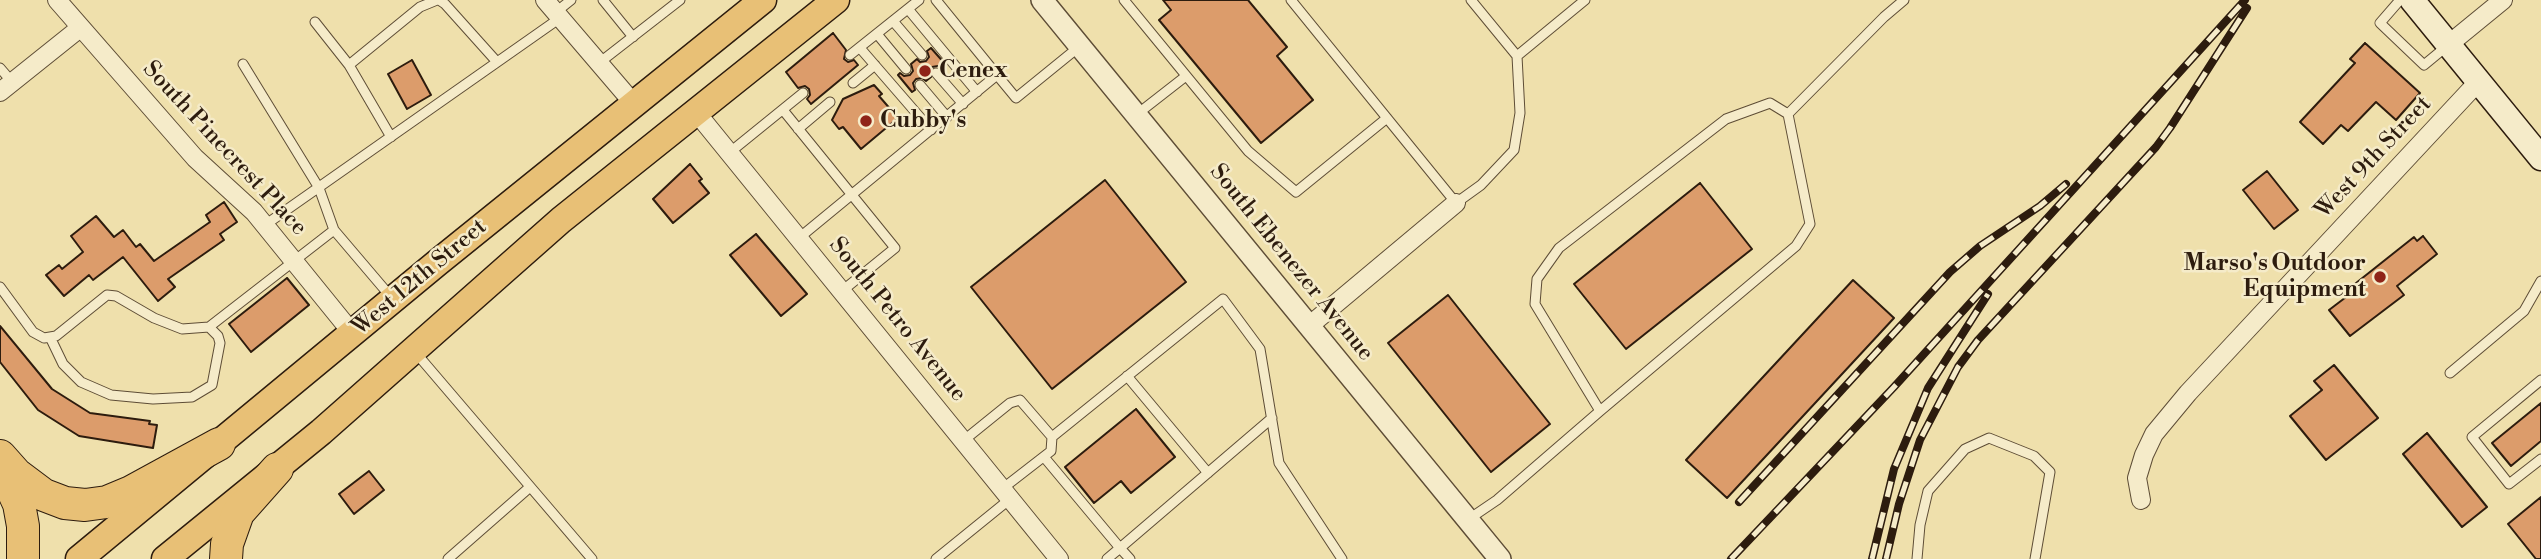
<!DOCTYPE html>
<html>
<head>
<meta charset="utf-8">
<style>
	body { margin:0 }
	canvas { display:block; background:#efe0ac }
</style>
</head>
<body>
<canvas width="2541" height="559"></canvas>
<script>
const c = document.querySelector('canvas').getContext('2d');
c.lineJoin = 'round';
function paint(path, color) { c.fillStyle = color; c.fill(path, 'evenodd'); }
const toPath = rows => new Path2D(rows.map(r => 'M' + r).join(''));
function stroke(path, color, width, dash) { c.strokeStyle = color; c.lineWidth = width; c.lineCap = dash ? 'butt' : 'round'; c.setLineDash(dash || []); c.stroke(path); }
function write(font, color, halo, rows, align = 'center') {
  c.font = font + ' "Libre Bodoni",serif'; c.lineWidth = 5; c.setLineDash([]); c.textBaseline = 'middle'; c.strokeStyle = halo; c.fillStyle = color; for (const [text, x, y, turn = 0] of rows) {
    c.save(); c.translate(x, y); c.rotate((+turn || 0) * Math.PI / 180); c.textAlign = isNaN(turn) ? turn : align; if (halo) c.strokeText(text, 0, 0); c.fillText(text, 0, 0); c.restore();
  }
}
const building = toPath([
	[1163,0,1248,0,1287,47,1277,56,1313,100,1261,143,1159,20,1171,10,1163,0],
	[833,33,846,50,844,59,848,62,854,60,858,65,811,104,807,99,810,95,809,89,805,86,798,88,786,72,833,33],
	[2365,43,2420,93,2396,120,2376,102,2348,131,2341,125,2323,144,2300,122,2355,63,2350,59,2365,43],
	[931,48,946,65,941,68,938,66,932,67,929,71,931,77,926,81,922,78,916,79,913,83,915,90,912,92,898,75,900,73,904,76,910,75,913,71,911,64,917,59,920,62,926,61,929,57,927,51,931,48],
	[412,60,431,95,407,109,388,74,412,60],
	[874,85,882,94,879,96,898,118,861,149,843,127,839,129,832,120,843,99,874,85],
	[690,164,702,179,699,181,709,193,673,223,653,199,690,164],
	[2267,171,2298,210,2274,229,2243,190,2267,171],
	[1105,180,1186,282,1052,389,971,287,1105,180],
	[1700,183,1752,249,1626,349,1574,284,1700,183],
	[224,202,237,222,220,234,224,240,168,279,175,287,158,301,123,257,93,280,89,275,64,296,46,275,59,265,62,269,83,252,71,236,96,216,114,237,123,230,136,247,140,244,154,261,210,222,206,215,224,202],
	[756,234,807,294,781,316,730,255,756,234],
	[2423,236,2437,254,2397,286,2404,295,2350,336,2329,310,2354,291,2351,287,2414,237,2417,241,2423,236],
	[287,278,309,305,251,352,229,324,287,278],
	[1853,280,1894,318,1727,498,1686,460,1853,280],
	[1448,295,1550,424,1491,472,1388,343,1448,295],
	[0,326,52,389,90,413,150,421,149,424,157,425,153,448,79,436,38,410,0,362,0,326],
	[2334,365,2378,418,2326,460,2290,416,2322,390,2314,381,2334,365],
	[2541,403,2541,441,2511,466,2492,443,2541,403],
	[1136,409,1175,457,1131,493,1121,481,1094,503,1065,467,1136,409],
	[2427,433,2487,507,2462,527,2403,454,2427,433],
	[369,471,384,490,354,514,339,494,369,471],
	[2541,497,2541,559,2536,559,2508,524,2541,497]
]);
const service = toPath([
	[439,0,445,4,497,62],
	[603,0,633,37],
	[1124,0,1248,151,1296,192,1387,118],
	[1291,0,1456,203,1481,185,1514,150,1520,113,1517,56,1585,0],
	[1471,0,1517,56],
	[2400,0,2380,23,2424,65,2447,46],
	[908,9,977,92],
	[556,12,571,0],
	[893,21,922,55],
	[315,22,349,65,391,137],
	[877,34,906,69],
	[860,48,931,130],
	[850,55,919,0],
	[599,63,680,0],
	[243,64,319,188,334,230,391,297],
	[349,65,420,7,437,0],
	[0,68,12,82],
	[936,73,963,104],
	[997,75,1016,98,1080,46],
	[853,83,875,65],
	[920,85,947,117],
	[783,110,895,248,842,291],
	[1788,114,1884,17,1904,0],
	[1136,115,1186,76],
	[798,129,830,102],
	[729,153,803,93],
	[265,225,560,18],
	[799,238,997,75,936,0],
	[0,287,33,332,44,338,56,336,107,295,116,296,154,318,182,329,209,327,334,230],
	[50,337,63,364,81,382,111,395,153,399,192,397,212,385,220,343,218,336,209,327],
	[416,353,592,559],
	[2450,373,2524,311,2541,281],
	[1127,376,1208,473],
	[2541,380,2472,437,2509,484,2541,459],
	[1052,437,1223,299,1260,349,1279,463,1342,559],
	[963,441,1010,403,1020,400,1052,437,1051,451,1002,489],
	[1044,457,1120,548,1107,559],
	[1469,519,1497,500,1600,411,1796,246,1810,224,1788,114,1770,103,1726,119,1559,248,1537,279,1535,304,1600,411],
	[448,559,530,487],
	[936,559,1010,499],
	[1130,559,1120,548,1272,418],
	[1917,559,1920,525,1928,491,1965,449,1989,438,2034,456,2050,472,2035,559]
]);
const minor = toPath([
	[57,0,195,158,254,212,353,334],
	[545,0,634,104],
	[2448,45,2503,0],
	[0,92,80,28],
	[696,112,1059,559],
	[1309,326,1456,203],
	[2141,500,2137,478,2144,455,2154,434,2188,393,2478,82]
]);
const tertiary = toPath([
	[1042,0,1500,559]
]);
const secondary = toPath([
	[2412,0,2541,158]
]);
const primary = toPath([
	[79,559,437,263,763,0],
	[165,559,321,432,561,220,836,0]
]);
const motorway = toPath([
	[0,456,16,474,44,495,65,503,85,505,107,502,131,492,219,444],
	[2,467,19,504,23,526,23,559],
	[226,559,227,544,238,513,277,469]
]);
const rail = toPath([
	[1739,502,1950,272,1980,246,2040,206,2066,184],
	[1731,559,1894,387,2245,0],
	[1872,559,1894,469,1928,388,1988,294],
	[1886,559,1899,504,1920,440,1958,367,1978,340,2156,147,2170,128,2247,8]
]);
const markers = [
	[925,71,7,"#8f2418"],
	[866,121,7,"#8f2418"],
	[2380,277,7,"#8f2418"]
];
const poiNames = [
	["Cenex",939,71],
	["Cubby's",880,121],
	["Marso's Outdoor",2366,264,"right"],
	["Equipment",2366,290,"right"]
];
const streetNames = [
	["South Pinecrest Place",224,149,47],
	["West 9th Street",2374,158,-47],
	["South Ebenezer Avenue",1291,263,51],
	["West 12th Street",420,278,-40],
	["South Petro Avenue",897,320,51]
];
paint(building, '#dc9c6b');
stroke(building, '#2d1c0e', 2);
stroke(service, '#5e4d36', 11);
stroke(minor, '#5e4d36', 20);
stroke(tertiary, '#5e4d36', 24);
stroke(secondary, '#2d1c0e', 27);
stroke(primary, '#2d1c0e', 29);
stroke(motorway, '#2d1c0e', 34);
stroke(service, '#f5ebc9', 9);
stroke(minor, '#f5ebc9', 18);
stroke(tertiary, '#f5ebc9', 21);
stroke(secondary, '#f5ebc9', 24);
stroke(primary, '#e8c076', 26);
stroke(motorway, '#e8c076', 32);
stroke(rail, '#2d1c0e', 8);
stroke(rail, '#f5ebc9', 5, [16]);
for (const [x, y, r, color] of markers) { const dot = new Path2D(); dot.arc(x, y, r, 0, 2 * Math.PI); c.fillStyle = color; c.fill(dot); stroke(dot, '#f5ebc9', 2.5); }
write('bold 23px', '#2d1c0e', '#f5ebc9', poiNames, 'left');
write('23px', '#2d1c0e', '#f5ebc9', streetNames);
</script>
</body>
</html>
